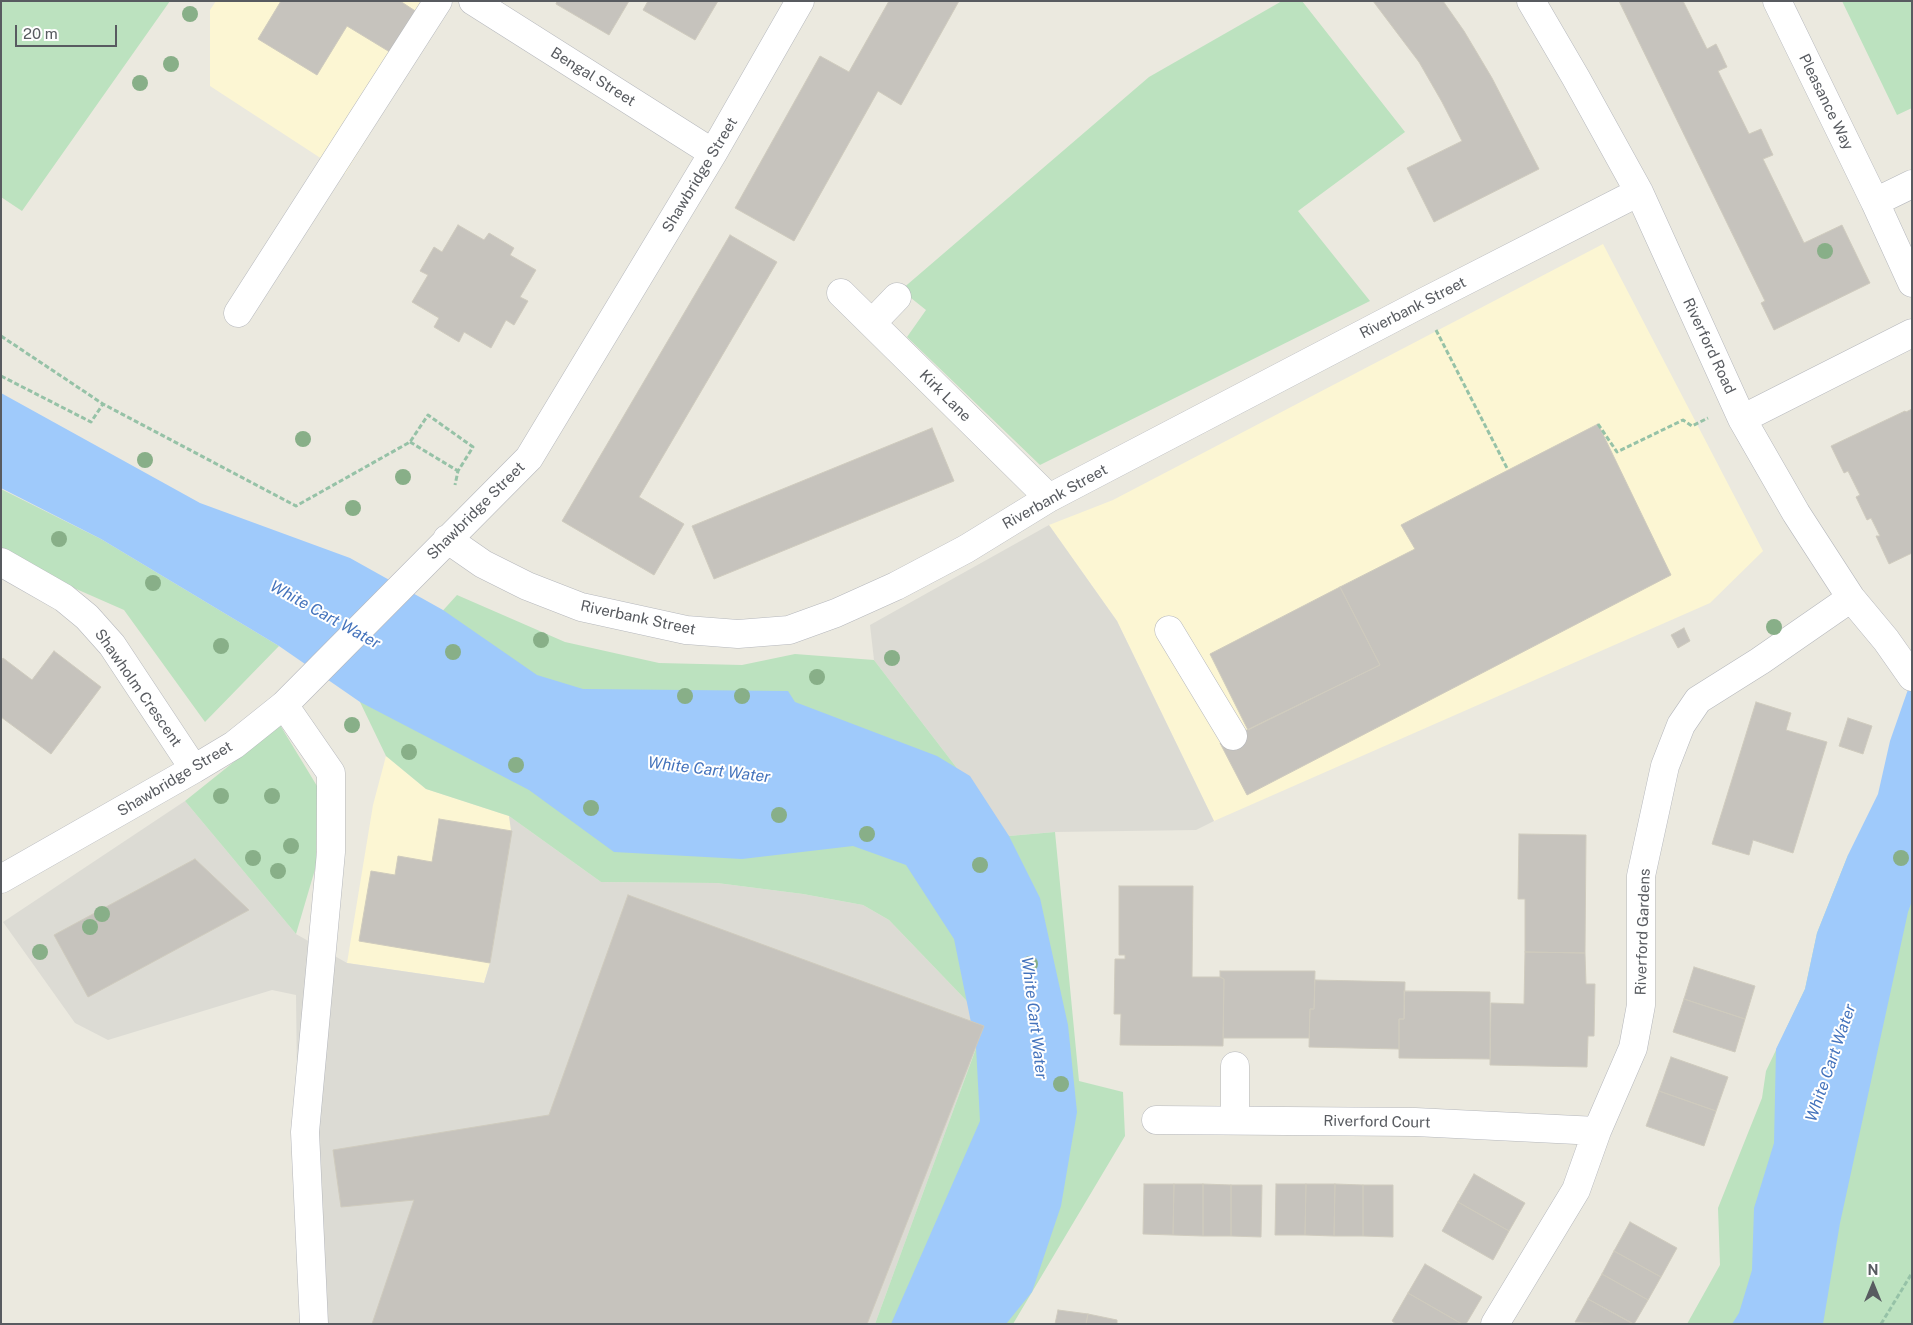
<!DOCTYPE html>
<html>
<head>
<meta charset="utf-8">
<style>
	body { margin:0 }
	#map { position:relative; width:1913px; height:1325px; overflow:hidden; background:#ebe9df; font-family:"Public Sans",sans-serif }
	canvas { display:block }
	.frame { position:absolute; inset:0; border:2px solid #585b60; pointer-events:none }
	.north { position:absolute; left:1848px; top:1260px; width:50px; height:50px; -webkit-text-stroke:4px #fff; paint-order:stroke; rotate:0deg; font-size:14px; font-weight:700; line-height:20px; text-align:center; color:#585b60 }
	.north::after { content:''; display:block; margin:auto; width:18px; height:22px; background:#585b60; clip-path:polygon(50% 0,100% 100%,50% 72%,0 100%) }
	.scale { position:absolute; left:15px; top:25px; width:102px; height:22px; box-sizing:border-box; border:2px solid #585b60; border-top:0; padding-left:6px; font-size:15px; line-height:18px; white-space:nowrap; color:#585b60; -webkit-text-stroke:4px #fff; paint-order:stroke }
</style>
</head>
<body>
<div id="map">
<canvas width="1913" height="1325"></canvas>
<div class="frame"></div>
<div class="north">N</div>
<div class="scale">20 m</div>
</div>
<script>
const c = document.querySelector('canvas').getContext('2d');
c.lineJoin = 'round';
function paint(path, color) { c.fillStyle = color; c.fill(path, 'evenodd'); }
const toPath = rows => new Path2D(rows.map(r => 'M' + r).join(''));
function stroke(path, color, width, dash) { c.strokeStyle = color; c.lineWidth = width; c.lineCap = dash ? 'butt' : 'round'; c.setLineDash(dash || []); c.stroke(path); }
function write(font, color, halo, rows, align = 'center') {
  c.font = font + ' "Public Sans",sans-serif'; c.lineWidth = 4; c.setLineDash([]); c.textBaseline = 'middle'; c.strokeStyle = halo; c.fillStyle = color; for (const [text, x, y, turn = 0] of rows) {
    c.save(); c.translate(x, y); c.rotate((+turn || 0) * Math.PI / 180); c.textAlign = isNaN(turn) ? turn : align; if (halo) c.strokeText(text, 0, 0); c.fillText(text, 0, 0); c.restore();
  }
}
const commercial = toPath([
	[216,1,420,1,443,15,345,174,210,86,210,10],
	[1603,244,1763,551,1710,603,1214,821,1117,621,1049,525,1113,500],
	[386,756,426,789,509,816,512,831,490,963,484,983,347,963,373,805]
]);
const industrial = toPath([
	[1049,525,1117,621,1214,821,1196,830,1055,832,1009,836,874,660,870,625],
	[185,801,296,934,347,963,484,983,490,963,511,831,509,816,601,882,717,883,803,894,863,905,889,920,986,1021,875,1324,300,1324,296,995,272,990,108,1040,75,1023,3,922]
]);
const green = toPath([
	[1,1,170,1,22,211,1,197],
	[1282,1,1302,1,1405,132,1298,211,1370,301,1040,465,907,337,926,310,901,290,1149,77],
	[1842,1,1912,1,1912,108,1897,115],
	[1,489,101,539,279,646,205,722,124,610,1,556],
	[457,595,565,642,659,663,742,665,795,654,874,660,1009,836,1055,832,1079,1081,1123,1092,1125,1136,1013,1324,875,1324,986,1021,889,920,863,905,803,894,717,883,601,882,509,816,426,789,386,756,360,702],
	[280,725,317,786,316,866,296,934,185,801],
	[1912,825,1912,1324,1687,1324,1720,1265,1718,1208,1762,1098,1766,1071,1805,989,1817,933,1848,855]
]);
const water = toPath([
	[1,393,200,503,350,558,443,610,537,675,583,689,788,691,795,702,937,756,970,776,1009,836,1040,898,1068,1025,1077,1112,1061,1206,1032,1292,1006,1324,891,1324,980,1121,976,1047,954,939,906,865,853,846,742,859,614,852,529,790,360,702,279,646,101,539,1,488],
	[1912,678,1912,901,1908,912,1840,1223,1823,1324,1732,1324,1739,1313,1752,1270,1754,1208,1774,1143,1776,1049,1805,989,1817,933,1848,855,1878,794,1890,741]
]);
const building = toPath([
	[281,1,400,1,423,16,398,57,347,26,317,75,258,39,281,1],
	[557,1,629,1,609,35,556,4,557,1],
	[648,1,718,1,695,40,643,10,648,1],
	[889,1,959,1,901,105,878,91,794,241,735,208,820,56,849,72,889,1],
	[1373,1,1443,1,1464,31,1492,78,1539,169,1434,222,1407,168,1462,141,1442,102,1419,62,1373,1],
	[1619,1,1683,1,1707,49,1716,44,1721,54,1727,67,1718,71,1749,134,1761,129,1773,155,1763,159,1804,243,1842,225,1870,283,1774,330,1761,303,1765,301,1619,1],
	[458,225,484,240,489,233,514,248,510,255,536,270,520,297,528,301,514,325,506,320,491,348,464,332,459,342,434,327,439,318,412,302,428,275,420,271,434,247,442,252,458,225],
	[730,235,777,262,639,497,684,524,654,575,562,521,730,235],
	[1912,409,1912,553,1889,564,1876,536,1880,536,1871,518,1867,520,1856,497,1860,495,1848,471,1844,473,1831,446,1905,411,1906,412,1912,409],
	[1598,424,1671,575,1247,795,1220,743,1380,665,1340,587,1415,549,1401,525,1598,424],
	[932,428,954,481,714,579,692,526,932,428],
	[1340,587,1380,665,1248,730,1210,654,1340,587],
	[1684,628,1690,641,1678,648,1671,635,1684,628],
	[54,651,101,687,51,754,1,717,1,661,3,658,32,680,54,651],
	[1756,702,1791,713,1786,730,1827,742,1793,853,1753,840,1749,855,1712,844,1756,702],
	[1848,718,1872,726,1863,754,1839,746,1848,718],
	[439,819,512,831,490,963,359,941,371,871,395,875,398,856,432,862,439,819],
	[1519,834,1586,835,1585,953,1525,952,1525,899,1518,899,1519,834],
	[195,859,249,910,88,997,54,935,195,859],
	[1119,886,1193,886,1192,977,1220,977,1224,979,1223,1046,1120,1045,1121,1014,1114,1014,1115,959,1125,959,1125,955,1119,955,1119,886],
	[628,895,984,1026,867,1324,372,1324,414,1200,341,1207,333,1150,549,1115,628,895],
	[1525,952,1585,953,1586,984,1595,984,1594,1036,1588,1036,1587,1067,1490,1065,1491,1003,1524,1004,1525,952],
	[1694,967,1755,986,1745,1019,1684,999,1694,967],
	[1220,971,1315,971,1314,1009,1310,1009,1309,1038,1223,1038,1224,979,1220,977,1220,971],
	[1315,980,1405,982,1404,1019,1399,1019,1399,1049,1309,1047,1310,1009,1314,1009,1315,980],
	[1404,991,1490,992,1490,1059,1399,1058,1399,1019,1404,1019,1404,991],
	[1684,999,1745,1019,1735,1052,1673,1032,1684,999],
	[1671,1057,1728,1077,1716,1111,1659,1091,1671,1057],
	[1659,1091,1716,1111,1704,1146,1646,1126,1659,1091],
	[1474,1174,1525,1203,1509,1231,1458,1202,1474,1174],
	[1144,1184,1174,1184,1173,1235,1143,1234,1144,1184],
	[1174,1184,1203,1184,1203,1236,1173,1235,1174,1184],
	[1203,1184,1231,1185,1231,1236,1203,1236,1203,1184],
	[1276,1184,1306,1184,1305,1235,1275,1235,1276,1184],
	[1306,1184,1335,1184,1334,1236,1305,1235,1306,1184],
	[1335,1184,1363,1185,1363,1236,1334,1236,1335,1184],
	[1231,1185,1262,1185,1261,1237,1231,1236,1231,1185],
	[1363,1185,1393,1185,1393,1237,1363,1236,1363,1185],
	[1458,1202,1509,1231,1493,1260,1442,1231,1458,1202],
	[1630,1222,1677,1248,1661,1277,1614,1251,1630,1222],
	[1614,1251,1661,1277,1648,1300,1602,1274,1614,1251],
	[1425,1264,1482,1297,1466,1324,1462,1324,1408,1293,1425,1264],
	[1602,1274,1648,1300,1634,1324,1588,1299,1602,1274],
	[1408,1293,1462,1324,1396,1324,1392,1321,1408,1293],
	[1588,1299,1633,1324,1575,1322,1588,1299],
	[1058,1310,1088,1314,1086,1324,1055,1324,1058,1310],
	[1088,1314,1117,1320,1117,1324,1086,1324,1088,1314]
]);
const path = toPath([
	[1436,330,1508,470],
	[1,336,103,404,296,506,410,442,428,415,473,447,458,471,455,485],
	[1,376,91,422,103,404],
	[1598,424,1617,452,1683,420,1692,426,1708,418],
	[410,442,458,471],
	[1881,1324,1912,1273]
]);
const minor = toPath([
	[473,1,713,153],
	[1531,1,1576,78,1639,192,1742,419,1796,513,1851,598,1886,640,1912,677],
	[1777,1,1875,202],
	[1912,184,1875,202,1912,283],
	[841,293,1049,498],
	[238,313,438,1],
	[872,323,897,297],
	[1742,419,1912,333],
	[447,539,483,564,527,586,581,607,686,630,738,634,789,630,836,613,896,586,966,549,1049,498,1422,303,1639,192],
	[1,562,64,598,87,617,112,645,194,769],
	[1169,630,1233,736],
	[284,705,331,773,331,852,305,1132,314,1324],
	[1,879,194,769,234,745,284,705,529,458,713,153,800,1],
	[1156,1120,1415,1122,1597,1131],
	[1235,1120,1235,1066],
	[1495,1324,1576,1190,1597,1131,1633,1048,1641,1005,1641,876,1665,766,1681,725,1698,700,1760,661,1851,598]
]);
const trees = [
	[190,14],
	[171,64],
	[140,83],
	[1825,251],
	[303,439],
	[145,460],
	[403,477],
	[353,508],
	[59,539],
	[153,583],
	[1774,627],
	[541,640],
	[221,646],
	[453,652],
	[892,658],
	[817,677],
	[685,696],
	[742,696],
	[352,725],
	[409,752],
	[516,765],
	[221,796],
	[272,796],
	[591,808],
	[779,815],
	[867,834],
	[291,846],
	[253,858],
	[1901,858],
	[980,865],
	[278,871],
	[102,914],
	[90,927],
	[40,952],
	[1030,964],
	[1061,1084]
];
const streetNames = [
	["Bengal Street",593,77,32],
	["Pleasance Way",1826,102,64],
	["Shawbridge Street",700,175,-59],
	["Riverbank Street",1413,308,-27],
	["Riverford Road",1709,346,65],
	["Kirk Lane",945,396,45],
	["Riverbank Street",1055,497,-29],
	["Shawbridge Street",476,511,-45],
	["Riverbank Street",638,618,12],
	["Shawholm Crescent",138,688,55],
	["Shawbridge Street",175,779,-31],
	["Riverford Gardens",1643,932,-88],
	["Riverford Court",1377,1122,1]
];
const waterNames = [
	["White Cart Water",325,615,29],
	["White Cart Water",709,770,7],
	["White Cart Water",1034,1018,83],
	["White Cart Water",1831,1063,-71]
];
paint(commercial, '#fcf6d3');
paint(industrial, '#dcdbd4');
paint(green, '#bce2bf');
paint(water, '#9fcafb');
paint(building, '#c6c3bd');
stroke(building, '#cfcbbe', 1);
stroke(minor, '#b5b7bc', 29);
stroke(path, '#96c2a7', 3, [5, 2.5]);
stroke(minor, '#fff', 28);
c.fillStyle = '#88af88';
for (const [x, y] of trees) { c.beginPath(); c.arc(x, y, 8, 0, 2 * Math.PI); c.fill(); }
write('15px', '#585b60', '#fff', streetNames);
write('italic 16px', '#4473bc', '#fff', waterNames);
</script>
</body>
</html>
